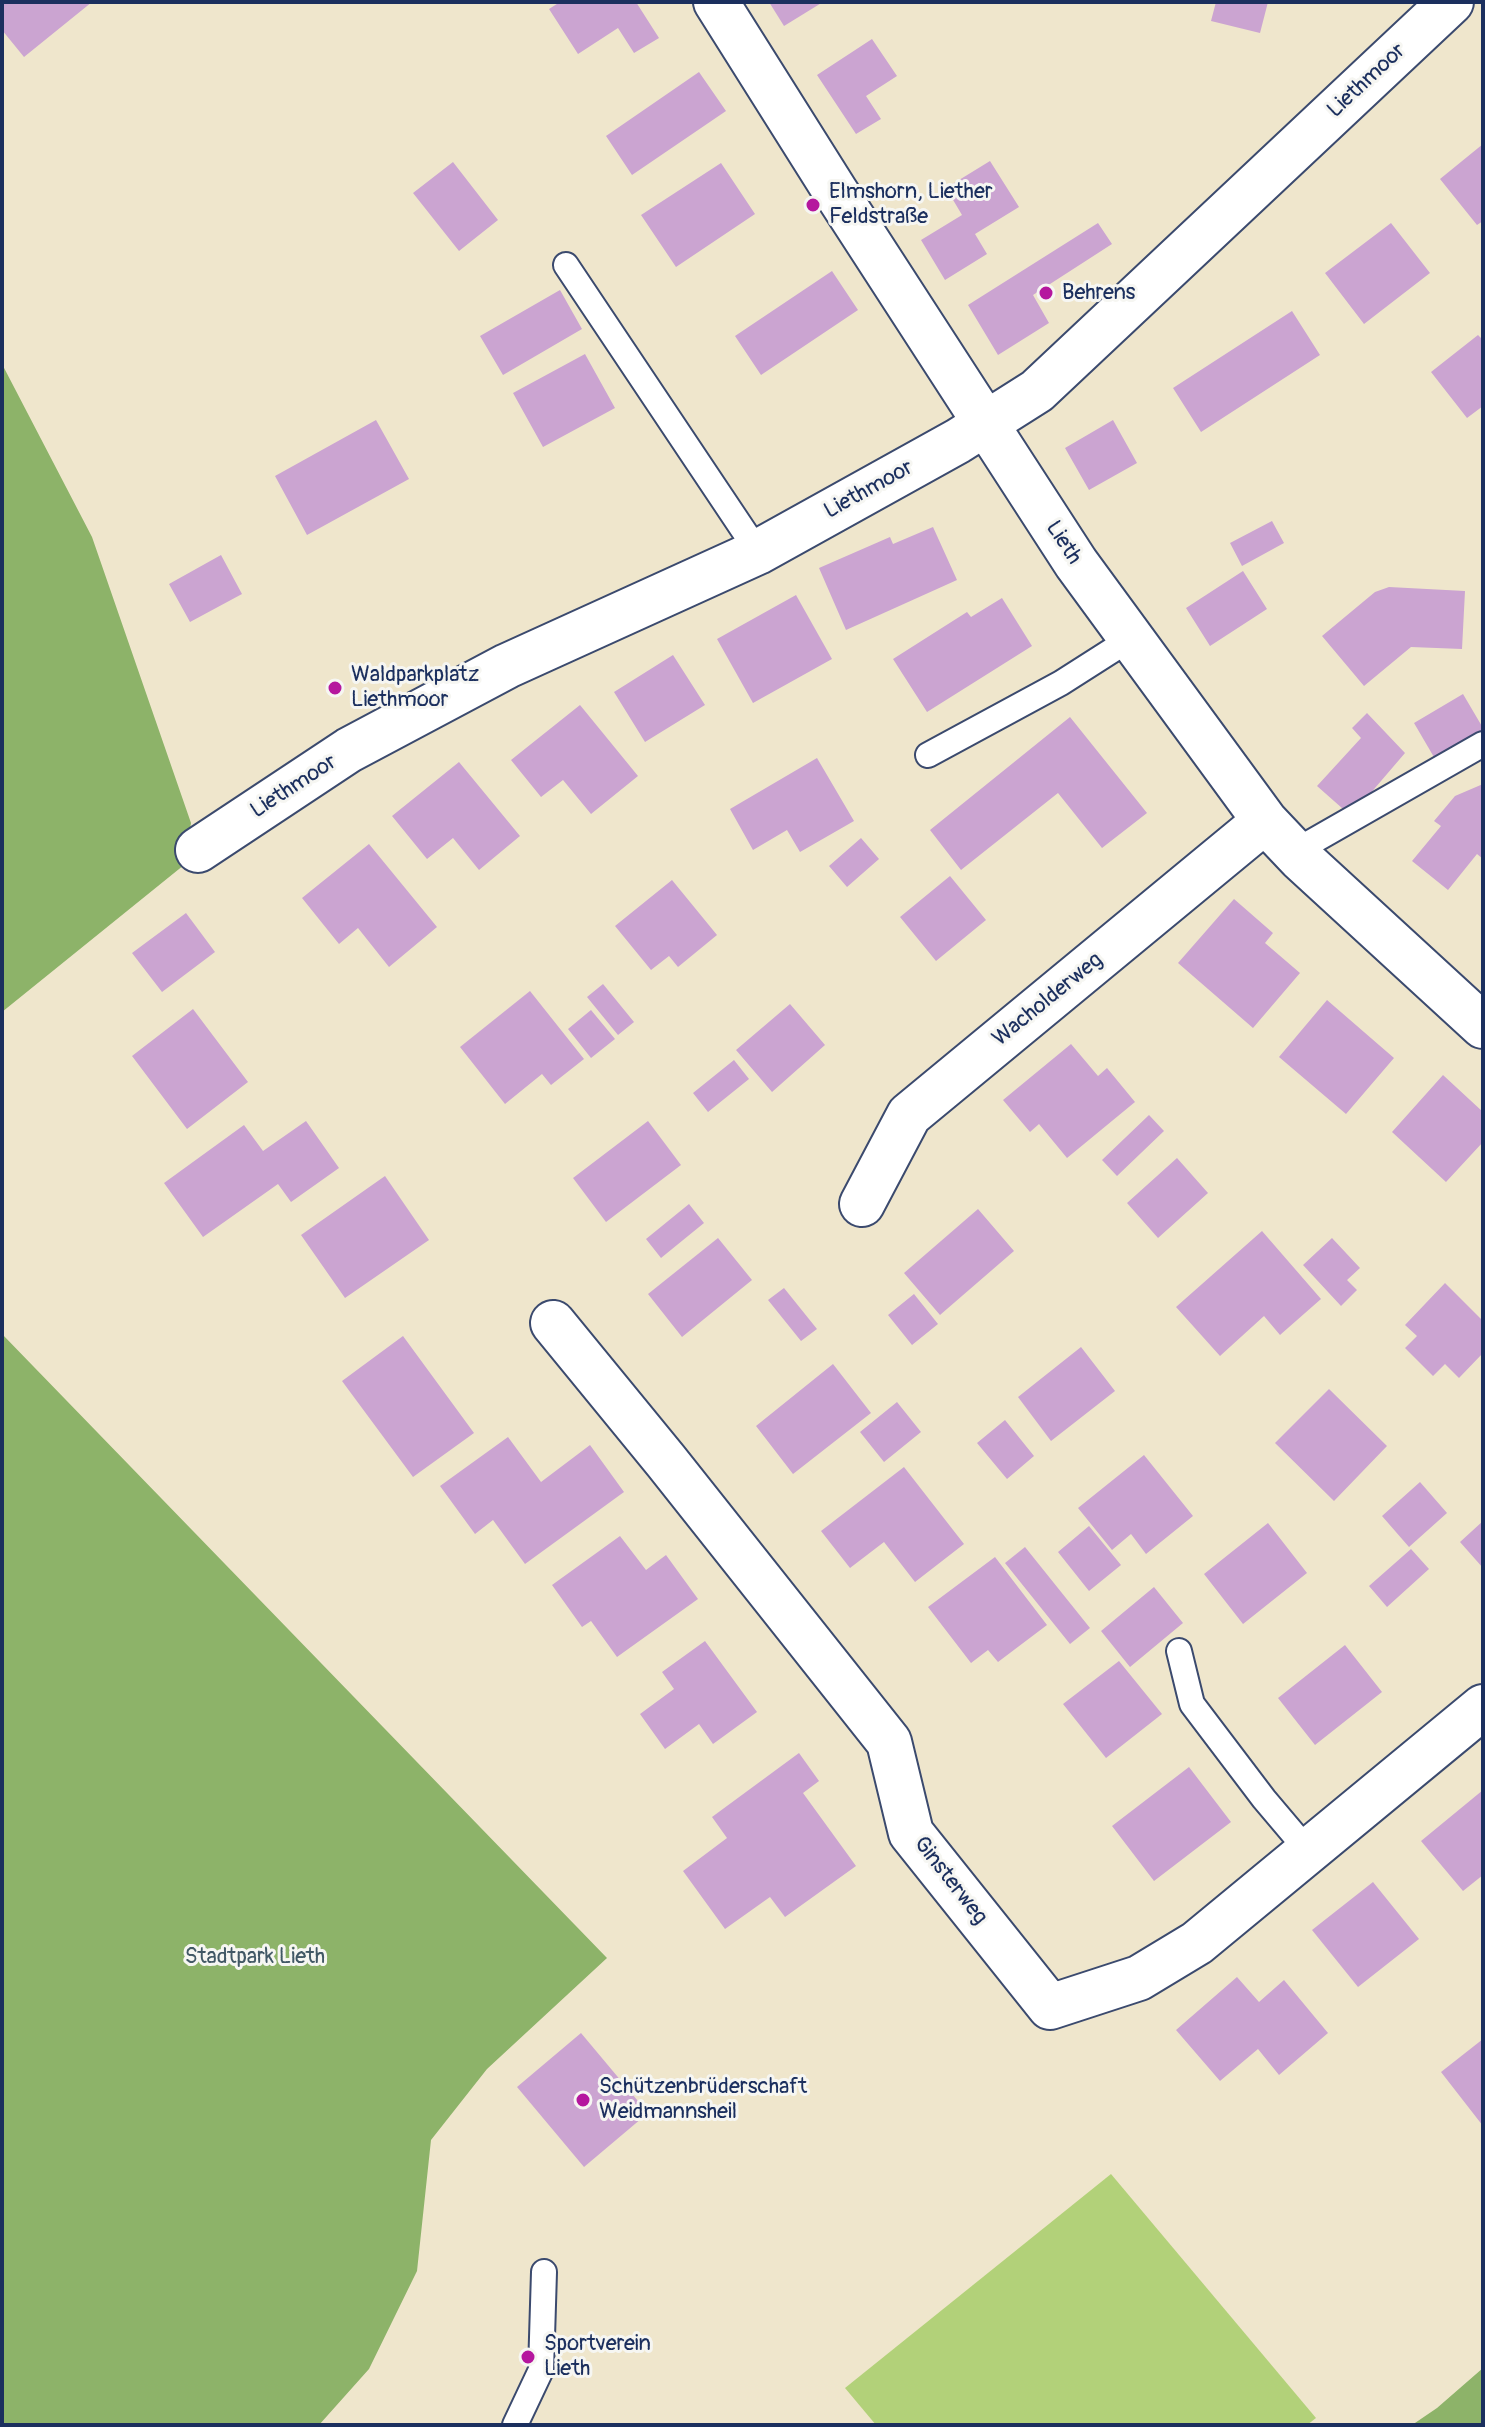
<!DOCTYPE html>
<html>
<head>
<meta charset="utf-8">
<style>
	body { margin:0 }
	#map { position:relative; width:1485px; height:2427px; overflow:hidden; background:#efe6cc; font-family:Pangolin,sans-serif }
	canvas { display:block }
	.frame { position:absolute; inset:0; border:4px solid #1b2f5e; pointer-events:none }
</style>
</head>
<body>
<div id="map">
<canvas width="1485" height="2427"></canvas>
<div class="frame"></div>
</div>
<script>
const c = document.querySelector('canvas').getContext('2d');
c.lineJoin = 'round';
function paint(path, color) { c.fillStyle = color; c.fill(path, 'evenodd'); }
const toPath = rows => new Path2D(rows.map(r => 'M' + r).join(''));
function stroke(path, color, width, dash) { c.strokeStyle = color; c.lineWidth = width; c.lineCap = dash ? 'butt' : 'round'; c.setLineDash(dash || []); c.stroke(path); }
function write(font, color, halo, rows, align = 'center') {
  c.font = font + ' Pangolin,sans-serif'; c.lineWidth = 6; c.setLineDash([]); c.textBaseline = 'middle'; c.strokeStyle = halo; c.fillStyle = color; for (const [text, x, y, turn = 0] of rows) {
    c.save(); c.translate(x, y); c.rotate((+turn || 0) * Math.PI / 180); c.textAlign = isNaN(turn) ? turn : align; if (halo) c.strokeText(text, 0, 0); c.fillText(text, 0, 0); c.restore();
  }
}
const green = toPath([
	[1111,2174,1316,2418,1307,2425,876,2425,845,2388]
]);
const forest = toPath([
	[2,364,92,537,191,823,184,865,2,1012],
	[2,1334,607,1958,487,2069,431,2140,417,2271,369,2369,319,2425,2,2425],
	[1483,2368,1483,2425,1412,2425,1437,2408]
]);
const building = toPath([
	[2,2,92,2,24,57,2,30],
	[560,2,636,2,659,38,634,53,618,28,578,54,549,9],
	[769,2,823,2,784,26],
	[1216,2,1268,2,1260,33,1211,21],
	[872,39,897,76,866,96,881,119,856,134,817,75],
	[699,72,726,111,632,175,606,136],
	[1483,144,1483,221,1477,225,1440,179],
	[990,161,1019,207,975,234,987,254,945,280,921,240,962,215,946,188],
	[453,162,498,220,459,251,413,193],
	[721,163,755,214,676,267,641,215],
	[1098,223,1112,244,1033,295,1049,323,998,355,968,305],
	[1391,223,1430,273,1364,324,1325,273],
	[832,271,858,310,761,375,735,336],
	[560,290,582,329,503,375,480,336],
	[1292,311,1320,355,1201,432,1173,388],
	[1478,335,1483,340,1483,406,1467,418,1431,372],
	[585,354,615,408,543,447,513,393],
	[376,420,409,479,307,535,275,476],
	[1113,420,1137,463,1089,490,1065,448],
	[1272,521,1284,543,1242,566,1230,543],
	[933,527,957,580,846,630,819,568,890,537,893,544],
	[221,555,242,594,190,622,169,584],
	[1243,571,1267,609,1210,646,1186,608],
	[1389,587,1465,591,1462,649,1411,647,1364,686,1322,636,1375,592],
	[796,595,832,659,753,703,717,639],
	[1002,598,1032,646,927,712,893,659,967,612,971,617],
	[673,655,705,705,645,742,614,692],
	[1463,694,1483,728,1483,737,1438,764,1414,723],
	[580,705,638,776,591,814,563,780,541,797,511,760],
	[1367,713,1405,753,1351,816,1317,786,1361,738,1352,728],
	[1070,717,1147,813,1102,848,1058,793,961,870,930,830],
	[817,758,854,821,800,852,787,830,753,850,730,809],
	[459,762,520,836,479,870,453,838,427,859,392,816],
	[1483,784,1483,859,1477,854,1448,890,1412,861,1441,826,1434,821,1455,796],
	[861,838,879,859,847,887,829,866],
	[369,844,437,927,389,967,358,928,339,944,302,898],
	[950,876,986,920,936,961,900,917],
	[672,880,717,935,678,967,669,956,651,970,615,926],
	[1234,899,1273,933,1265,943,1300,973,1253,1028,1178,963],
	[186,913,215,952,162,992,132,953],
	[603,984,634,1022,618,1035,587,997],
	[530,991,584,1059,551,1085,542,1074,505,1104,460,1047],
	[1327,1000,1394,1058,1346,1114,1279,1057],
	[790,1004,825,1045,772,1092,736,1050],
	[193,1009,248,1082,187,1129,132,1056],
	[591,1010,615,1039,591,1058,568,1029],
	[1071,1044,1098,1076,1107,1068,1135,1102,1067,1158,1039,1124,1030,1132,1003,1100],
	[734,1060,749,1079,708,1112,693,1093],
	[1443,1075,1483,1112,1483,1142,1446,1182,1392,1132],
	[1149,1115,1164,1131,1117,1176,1102,1160],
	[306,1121,339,1168,291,1202,278,1184,203,1237,164,1183,244,1125,263,1151],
	[648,1121,681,1165,606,1222,573,1178],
	[1177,1158,1208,1193,1158,1238,1127,1203],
	[385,1176,429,1240,345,1298,301,1235],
	[689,1204,704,1223,661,1258,646,1239],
	[978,1209,1014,1251,940,1315,904,1273],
	[1262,1231,1321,1299,1280,1335,1264,1316,1220,1356,1176,1307],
	[718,1238,752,1280,682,1337,648,1294],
	[1332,1238,1360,1268,1347,1280,1357,1290,1341,1306,1303,1265],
	[1445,1283,1483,1321,1483,1353,1459,1378,1445,1364,1433,1376,1405,1348,1417,1336,1405,1325],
	[784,1288,817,1329,801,1341,768,1300],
	[914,1294,938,1324,912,1345,888,1315],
	[403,1336,474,1433,413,1477,342,1381],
	[1081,1347,1115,1391,1051,1441,1018,1397],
	[833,1364,871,1413,793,1474,756,1426],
	[1329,1389,1387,1446,1334,1501,1275,1443],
	[897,1402,921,1432,884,1462,860,1432],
	[1005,1420,1034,1456,1007,1479,977,1443],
	[508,1437,541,1482,590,1445,624,1492,525,1564,493,1520,475,1534,440,1486],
	[1144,1455,1193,1516,1146,1554,1131,1534,1112,1550,1078,1508],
	[904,1467,964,1544,915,1582,884,1542,850,1568,821,1531],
	[1420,1482,1447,1513,1409,1547,1382,1516],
	[1483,1521,1483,1568,1460,1542],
	[1268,1523,1307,1573,1243,1624,1204,1574],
	[1089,1526,1121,1565,1089,1591,1058,1552],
	[620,1536,646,1570,666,1555,698,1599,617,1657,591,1621,582,1627,552,1585],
	[1025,1547,1090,1628,1070,1644,1005,1563],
	[1411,1549,1429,1569,1387,1607,1369,1586],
	[995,1557,1047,1625,998,1662,988,1650,971,1663,928,1607],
	[1154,1587,1183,1623,1130,1667,1101,1631],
	[705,1641,757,1712,713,1744,699,1724,665,1749,640,1714,674,1689,662,1672],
	[1345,1645,1382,1692,1315,1745,1278,1698],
	[1119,1661,1162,1714,1106,1758,1063,1704],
	[799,1753,819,1781,803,1793,856,1866,785,1917,770,1897,725,1929,683,1871,727,1838,712,1817],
	[1189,1767,1231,1822,1154,1881,1112,1826],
	[1483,1790,1483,1875,1463,1891,1421,1841],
	[1373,1882,1419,1939,1358,1987,1312,1930],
	[1237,1977,1259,2002,1284,1980,1328,2033,1279,2075,1258,2049,1220,2081,1176,2030],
	[581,2033,648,2113,584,2167,517,2087],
	[1483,2039,1483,2126,1441,2072]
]);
const lane = toPath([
	[566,265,758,552],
	[928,755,1061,683,1130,639],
	[1294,852,1483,744],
	[1179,1651,1192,1704,1264,1799,1308,1851],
	[515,2425,541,2370,544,2272]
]);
const street = toPath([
	[716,2,835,191,1076,563,1265,821,1300,858,1483,1026],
	[198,850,349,750,507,666,758,552,958,441,1037,391,1451,2],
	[862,1204,909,1115,1265,821],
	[553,1323,666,1461,889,1742,911,1833,1050,2007,1139,1978,1197,1943,1483,1707]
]);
const markers = [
	[813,205,8,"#b5179e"],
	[1046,293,8,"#b5179e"],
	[335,688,8,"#b5179e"],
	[583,2100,8,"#b5179e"],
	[528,2357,8,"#b5179e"]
];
const streetNames = [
	["Liethmoor",1367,81,-43],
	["Liethmoor",869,490,-29],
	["Lieth",1063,543,57],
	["Liethmoor",294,787,-33],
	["Wacholderweg",1048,1000,-39],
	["Ginsterweg",950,1881,52]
];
const poiNames = [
	["Elmshorn, Liether",829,192],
	["Feldstraße",829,217],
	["Behrens",1062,293],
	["Waldparkplatz",351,675],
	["Liethmoor",351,700],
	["Schützenbrüderschaft",599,2087],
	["Weidmannsheil",599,2112],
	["Sportverein",544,2344],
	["Lieth",544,2369]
];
const parkNames = [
	["Stadtpark Lieth",255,1957]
];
paint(green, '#b2d179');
paint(forest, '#8db369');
paint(building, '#cba4d1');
stroke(lane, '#3b4a6e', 28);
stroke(street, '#3b4a6e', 48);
stroke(lane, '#fff', 24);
stroke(street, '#fff', 44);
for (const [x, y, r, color] of markers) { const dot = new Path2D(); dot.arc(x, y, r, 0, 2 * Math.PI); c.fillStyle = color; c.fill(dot); stroke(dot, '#f6f6f2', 3); }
write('22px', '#1b2f5e', '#f6f6f2', streetNames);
write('22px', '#1b2f5e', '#f6f6f2', poiNames, 'left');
write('22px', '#415865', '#f6f6f2', parkNames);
</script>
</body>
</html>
